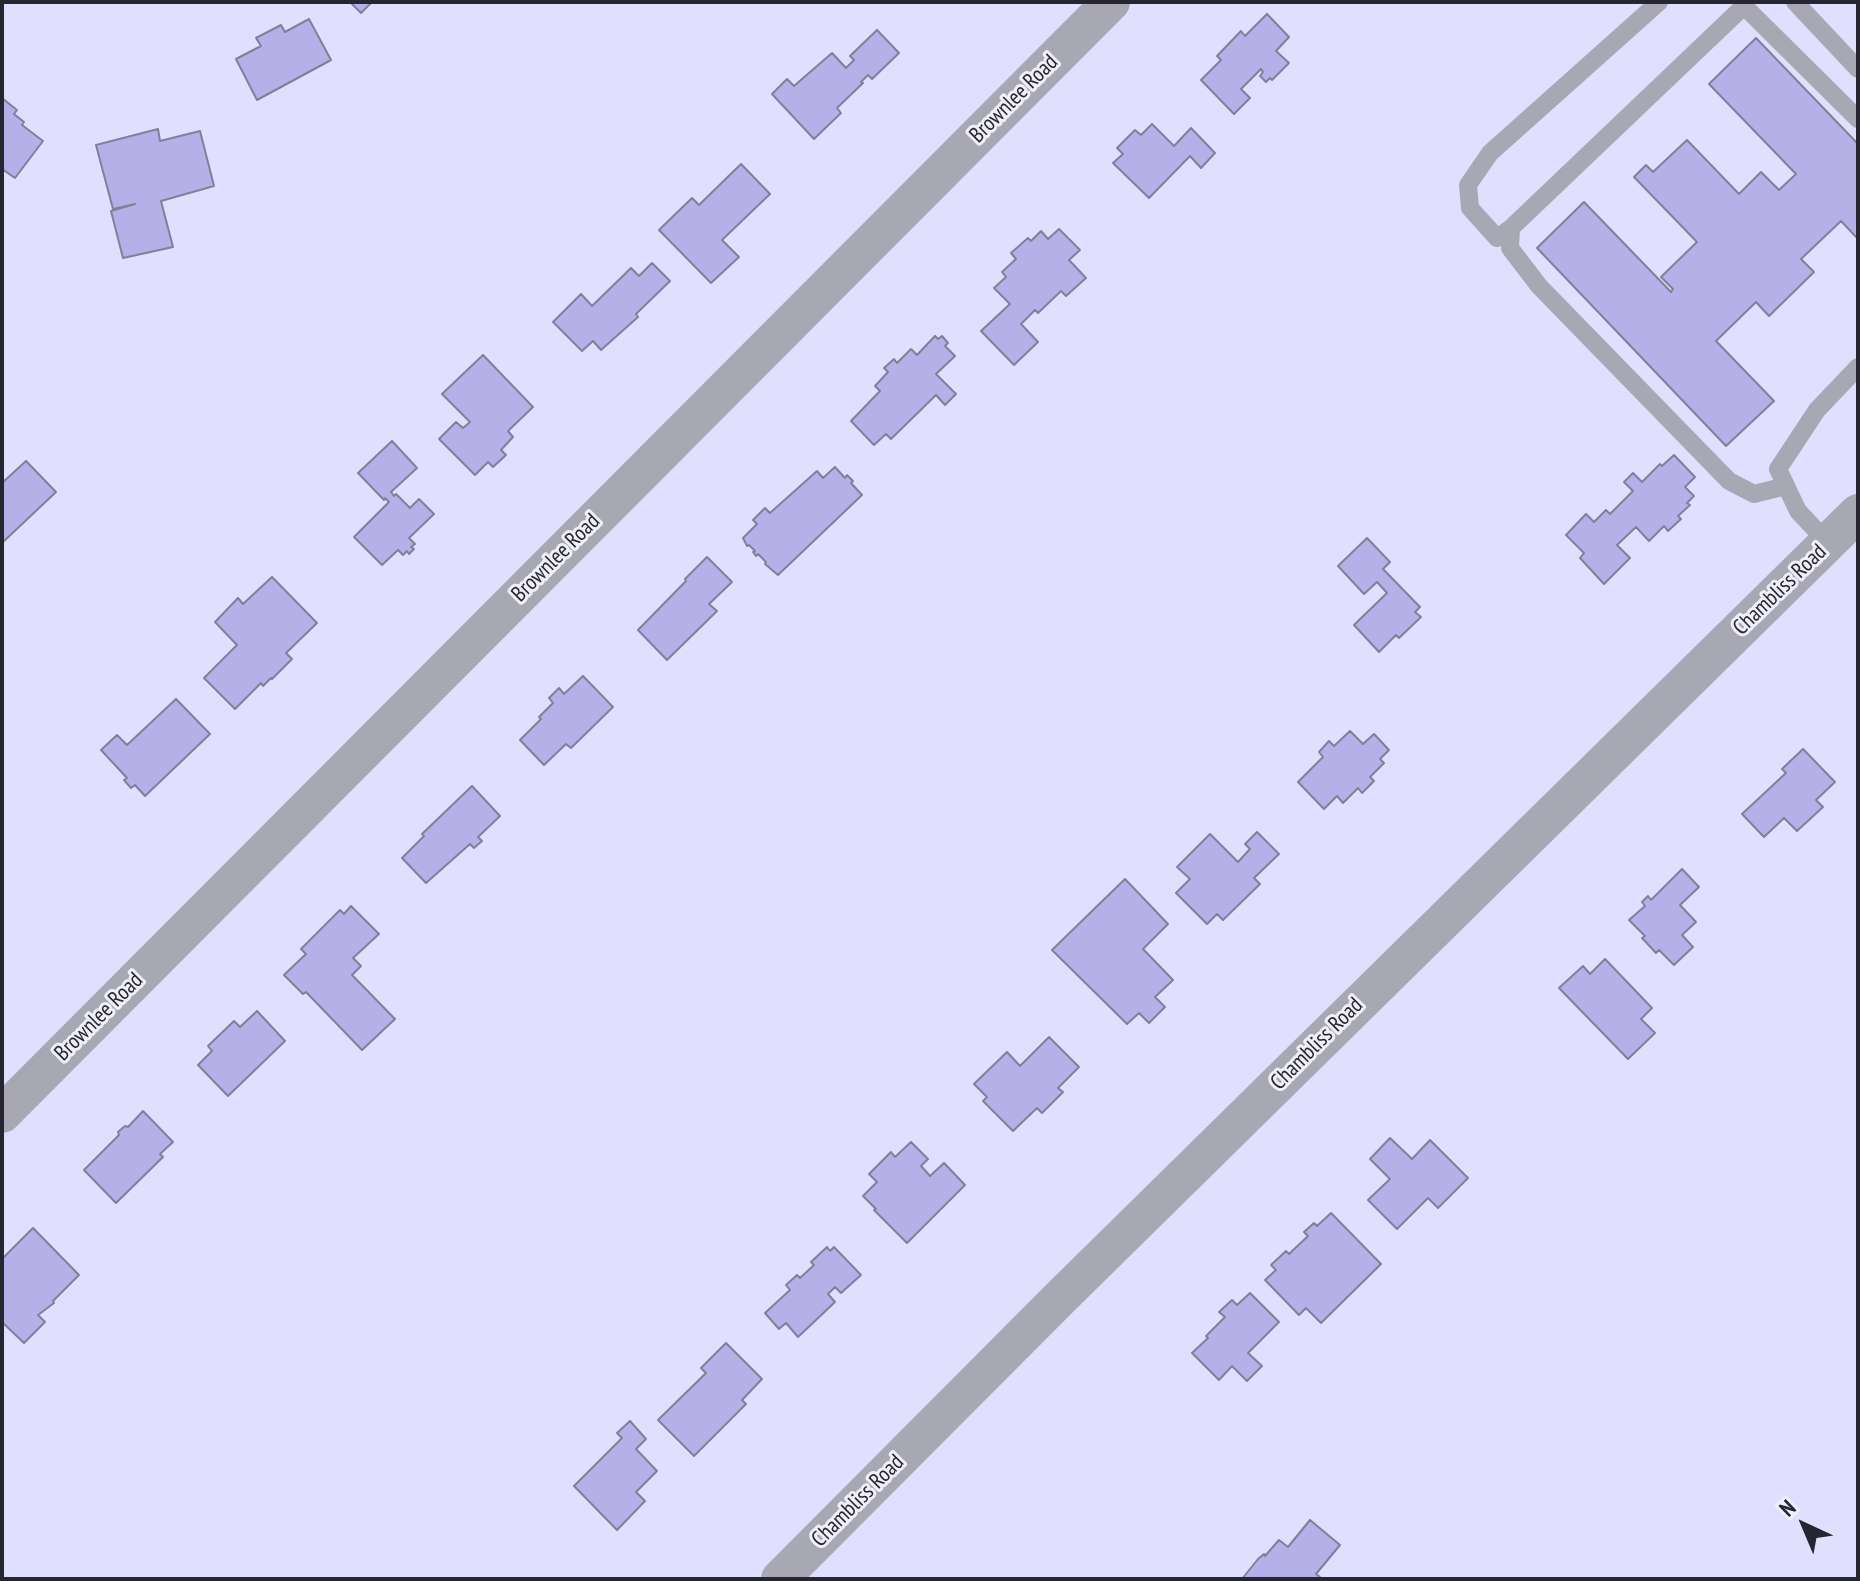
<!DOCTYPE html>
<html>
<head>
<meta charset="utf-8">
<style>
	body { margin:0 }
	#map { position:relative; width:1860px; height:1581px; overflow:hidden; background:#e1dffe; font-family:"PT Sans Narrow",sans-serif }
	canvas { display:block }
	.frame { position:absolute; inset:0; border:4px solid #262531; pointer-events:none }
	.north { position:absolute; left:1764px; top:1485px; width:80px; height:80px; -webkit-text-stroke:6px #efeefb; paint-order:stroke; rotate:316deg; font-size:22px; font-weight:700; line-height:32px; text-align:center; color:#262531 }
	.north::after { content:''; display:block; margin:auto; width:28px; height:36px; background:#262531; clip-path:polygon(50% 0,100% 100%,50% 72%,0 100%) }
</style>
</head>
<body>
<div id="map">
<canvas width="1860" height="1581"></canvas>
<div class="frame"></div>
<div class="north">N</div>
</div>
<script>
const c = document.querySelector('canvas').getContext('2d');
c.lineJoin = 'round';
function paint(path, color) { c.fillStyle = color; c.fill(path, 'evenodd'); }
const toPath = rows => new Path2D(rows.map(r => 'M' + r).join(''));
function stroke(path, color, width, dash) { c.strokeStyle = color; c.lineWidth = width; c.lineCap = dash ? 'butt' : 'round'; c.setLineDash(dash || []); c.stroke(path); }
function write(font, color, halo, rows, align = 'center') {
  c.font = font + ' "PT Sans Narrow",sans-serif'; c.lineWidth = 6; c.setLineDash([]); c.textBaseline = 'middle'; c.strokeStyle = halo; c.fillStyle = color; for (const [text, x, y, turn = 0] of rows) {
    c.save(); c.translate(x, y); c.rotate((+turn || 0) * Math.PI / 180); c.textAlign = isNaN(turn) ? turn : align; if (halo) c.strokeText(text, 0, 0); c.fillText(text, 0, 0); c.restore();
  }
}
const building = toPath([
	[350,2,372,2,361,13,350,2],
	[1267,14,1289,37,1276,51,1289,63,1272,80,1270,78,1266,82,1260,76,1263,72,1261,69,1241,89,1250,98,1234,114,1201,80,1221,60,1217,56,1241,31,1245,36,1267,14],
	[309,19,331,60,257,100,236,59,261,46,256,38,281,25,285,32,309,19],
	[877,30,899,53,872,79,868,75,861,82,863,83,837,108,841,113,814,139,772,94,787,79,794,86,832,53,846,68,854,60,850,56,877,30],
	[1756,38,1858,144,1858,239,1841,221,1801,259,1814,272,1769,316,1756,302,1716,341,1774,401,1726,446,1537,248,1584,202,1671,292,1673,289,1661,277,1697,242,1634,177,1646,165,1653,172,1687,140,1739,194,1761,172,1779,190,1796,174,1709,84,1756,38],
	[2,98,17,110,14,114,24,122,22,125,43,141,15,178,2,169,2,98],
	[1152,124,1174,146,1191,128,1215,153,1201,168,1190,156,1149,198,1113,163,1123,154,1117,148,1135,130,1141,135,1152,124],
	[158,129,160,141,200,131,214,186,161,201,173,247,123,258,111,211,135,204,113,209,96,145,158,129],
	[741,164,770,194,722,240,739,257,711,283,659,230,692,198,699,205,741,164],
	[1059,229,1080,250,1069,260,1086,278,1066,296,1061,291,1038,313,1035,310,1021,324,1038,342,1014,365,981,331,1010,304,994,288,1006,277,1002,272,1016,259,1011,253,1028,238,1031,241,1041,231,1048,239,1059,229],
	[652,263,670,281,636,314,638,317,601,350,593,341,582,351,553,322,581,294,592,306,631,268,639,276,652,263],
	[935,336,938,339,942,336,948,343,945,346,955,356,936,374,956,394,945,405,936,395,891,439,886,434,874,445,851,421,880,391,875,386,888,372,884,368,894,359,897,363,911,349,917,355,935,336],
	[483,355,533,407,508,431,513,437,501,450,506,455,493,467,488,462,475,475,439,439,456,422,463,428,470,422,442,394,483,355],
	[392,441,417,468,391,492,394,496,396,494,410,508,419,499,434,514,409,538,415,544,411,547,414,549,409,554,407,551,403,555,398,550,382,565,354,537,389,502,385,498,384,500,358,473,392,441],
	[1674,455,1695,477,1685,487,1694,496,1687,503,1690,505,1678,516,1681,519,1668,531,1664,526,1649,541,1636,527,1617,545,1630,558,1604,584,1580,558,1584,553,1566,535,1586,514,1594,522,1606,510,1610,514,1633,491,1624,482,1633,473,1642,482,1660,464,1662,466,1674,455],
	[26,461,56,492,2,543,2,483,26,461],
	[835,467,845,478,847,475,853,481,851,483,862,495,778,575,765,564,766,562,758,554,756,556,753,552,755,551,749,545,747,546,743,538,757,524,753,520,765,508,770,513,817,471,823,478,835,467],
	[1367,538,1390,562,1383,569,1420,607,1415,612,1421,617,1399,638,1396,635,1379,652,1354,625,1387,593,1377,582,1364,594,1338,566,1367,538],
	[707,557,732,582,709,604,717,611,667,660,638,630,686,581,685,579,707,557],
	[272,577,317,623,286,653,292,659,272,679,271,678,263,686,261,683,235,709,204,678,237,645,215,622,238,598,243,604,272,577],
	[583,676,613,707,571,748,566,744,544,765,520,740,541,719,539,717,553,703,549,698,559,688,564,694,583,676],
	[176,699,210,734,145,796,135,785,131,788,124,780,127,778,101,750,117,735,127,745,176,699],
	[1350,731,1363,744,1374,734,1389,750,1380,759,1384,763,1370,777,1374,781,1362,793,1358,788,1343,803,1337,796,1324,809,1298,782,1323,757,1319,752,1329,741,1334,746,1350,731],
	[1803,749,1835,782,1816,800,1823,807,1797,831,1784,818,1764,837,1742,814,1786,773,1782,769,1803,749],
	[472,786,500,816,478,837,482,841,474,848,470,844,426,883,402,858,424,836,422,834,472,786],
	[1257,832,1279,854,1254,878,1260,884,1223,920,1217,914,1207,924,1176,893,1190,879,1177,867,1210,834,1238,862,1250,849,1245,844,1257,832],
	[1682,869,1699,887,1680,905,1696,922,1682,935,1693,947,1674,965,1659,950,1656,953,1642,938,1645,936,1629,920,1645,906,1642,902,1648,896,1651,900,1682,869],
	[1125,879,1168,924,1143,949,1173,980,1155,997,1165,1007,1149,1023,1139,1013,1127,1024,1052,950,1125,879],
	[351,906,379,934,353,958,361,966,352,975,395,1019,362,1050,306,992,303,994,284,975,306,954,301,949,340,910,344,914,351,906],
	[1605,959,1652,1008,1641,1019,1655,1033,1628,1059,1559,988,1583,966,1590,974,1605,959],
	[257,1011,285,1041,228,1096,198,1065,212,1051,208,1046,234,1021,240,1027,257,1011],
	[1049,1037,1079,1067,1058,1088,1063,1092,1042,1113,1037,1108,1013,1131,983,1101,987,1097,974,1084,1007,1052,1020,1066,1049,1037],
	[143,1111,173,1142,160,1154,163,1157,116,1203,84,1170,119,1135,118,1132,125,1126,128,1127,143,1111],
	[1390,1138,1412,1159,1430,1140,1468,1178,1438,1208,1428,1198,1397,1229,1368,1200,1390,1179,1370,1159,1390,1138],
	[911,1142,928,1159,921,1166,930,1176,944,1163,965,1185,907,1243,874,1210,876,1209,863,1196,877,1182,869,1174,891,1152,895,1157,911,1142],
	[1331,1213,1381,1264,1321,1323,1306,1308,1299,1315,1265,1280,1276,1270,1271,1265,1286,1251,1289,1254,1308,1236,1304,1232,1314,1223,1317,1226,1331,1213],
	[33,1228,79,1275,53,1301,54,1303,38,1315,45,1322,24,1343,2,1322,2,1259,33,1228],
	[827,1247,830,1251,834,1247,861,1275,841,1293,835,1287,828,1294,835,1302,798,1337,786,1323,779,1329,765,1313,790,1290,786,1285,797,1275,800,1278,814,1265,811,1262,827,1247],
	[1250,1293,1279,1322,1248,1353,1262,1366,1247,1381,1232,1366,1219,1380,1192,1353,1208,1338,1206,1336,1225,1317,1219,1312,1232,1300,1237,1305,1250,1293],
	[726,1343,762,1379,742,1400,746,1404,694,1456,658,1420,706,1373,701,1368,726,1343],
	[630,1421,646,1439,636,1449,657,1471,636,1492,645,1501,617,1530,574,1486,622,1438,617,1433,630,1421],
	[1310,1520,1340,1545,1316,1574,1320,1577,1318,1579,1242,1579,1258,1559,1264,1554,1265,1556,1279,1540,1288,1547,1310,1520]
]);
const lane = toPath([
	[1795,2,1858,69],
	[1511,228,1497,238,1470,208,1468,185,1490,153,1659,2],
	[1786,486,1754,494,1729,481,1539,286,1510,248,1511,228,1744,6,1858,119],
	[1828,543,1798,511,1778,469,1817,410,1858,367]
]);
const street = toPath([
	[2,1114,1111,2],
	[780,1579,1061,1297,1858,513]
]);
const streetNames = [
	["Brownlee Road",1014,99,-45],
	["Brownlee Road",556,558,-45],
	["Chambliss Road",1780,590,-44],
	["Brownlee Road",99,1017,-45],
	["Chambliss Road",1317,1044,-45],
	["Chambliss Road",858,1501,-45]
];
paint(building, '#b5b0e7');
stroke(building, '#827f9b', 2);
stroke(lane, '#a8a7b4', 18);
stroke(street, '#a8a7b4', 38);
write('22px', '#262531', '#efeefb', streetNames);
</script>
</body>
</html>
